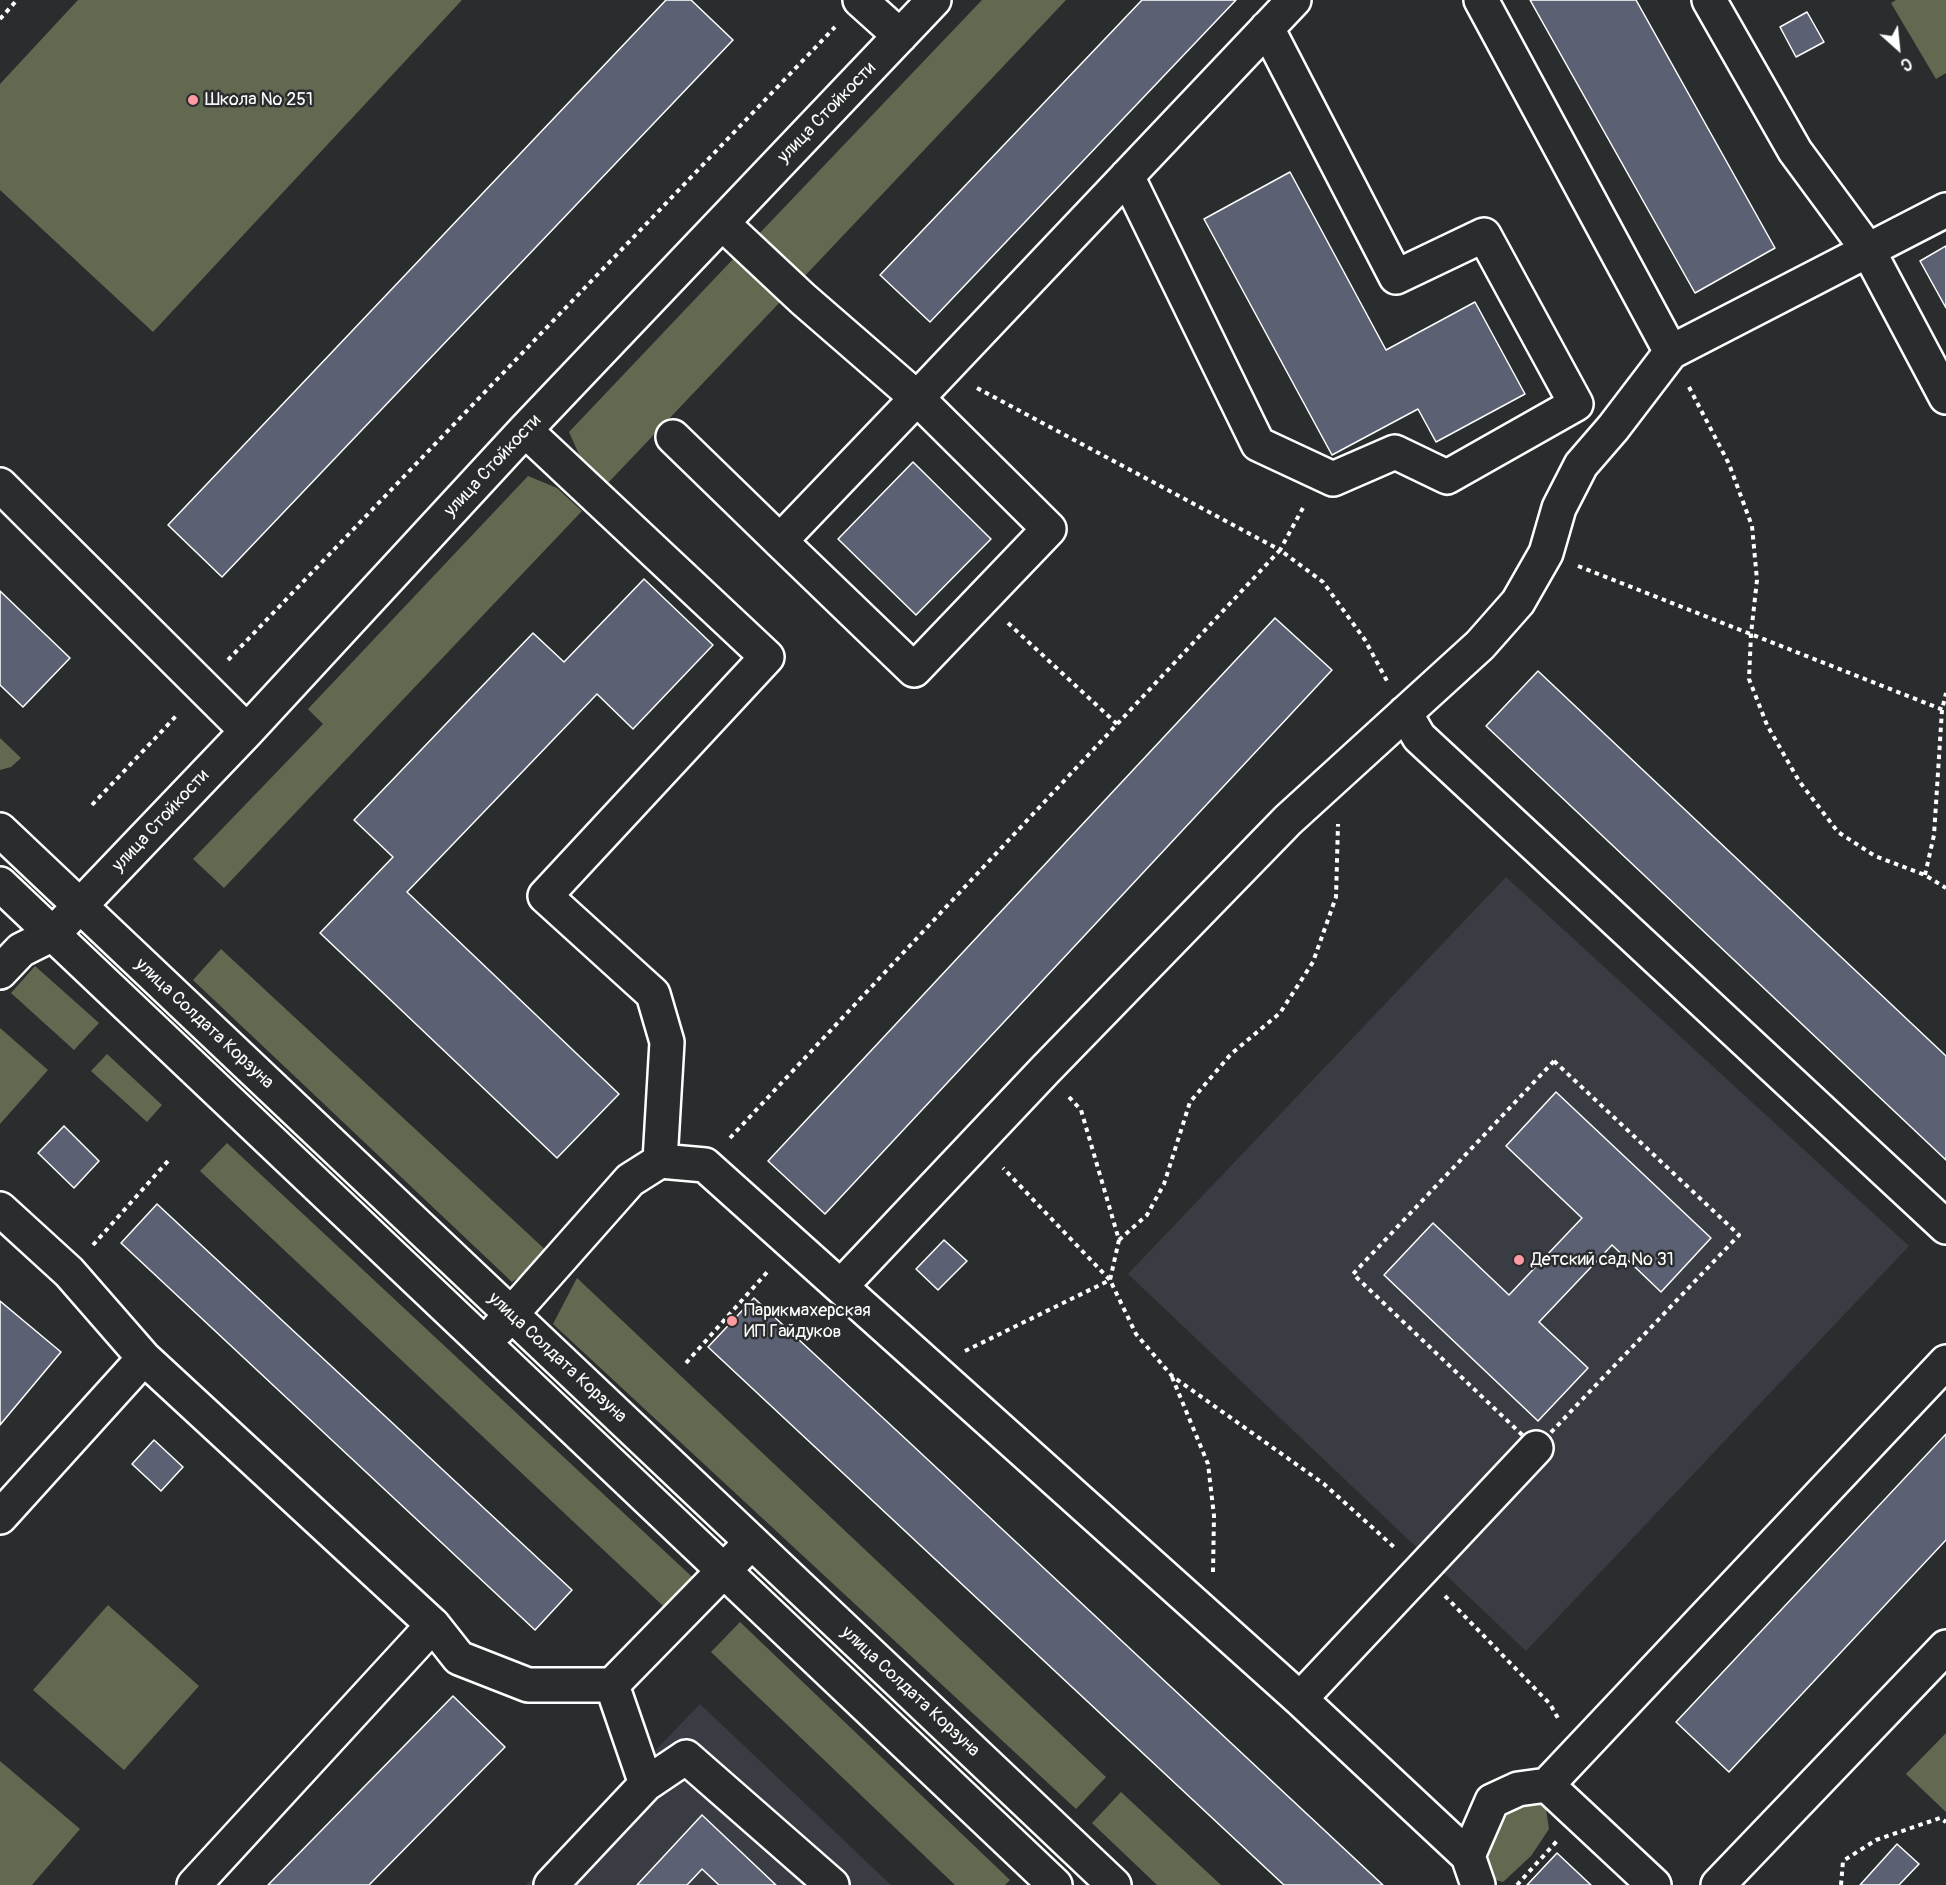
<!DOCTYPE html>
<html>
<head>
<meta charset="utf-8">
<style>
	body { margin:0 }
	#map { position:relative; width:1946px; height:1885px; overflow:hidden; background:#2a2d2e; font-family:Pangolin,sans-serif }
	canvas { display:block }
	.north { position:absolute; left:1868px; top:18px; width:60px; height:60px; -webkit-text-stroke:4px #2a2d2e; paint-order:stroke; rotate:153deg; font-size:16px; font-weight:700; line-height:24px; text-align:center; color:#fff }
	.north::after { content:''; display:block; margin:auto; width:21px; height:27px; background:#fff; clip-path:polygon(50% 0,100% 100%,50% 72%,0 100%) }
</style>
</head>
<body>
<div id="map">
<canvas width="1946" height="1885"></canvas>
<div class="north">С</div>
</div>
<script>
const c = document.querySelector('canvas').getContext('2d');
c.lineJoin = 'round';
function paint(path, color) { c.fillStyle = color; c.fill(path, 'evenodd'); }
const toPath = rows => new Path2D(rows.map(r => 'M' + r).join(''));
function stroke(path, color, width, dash) { c.strokeStyle = color; c.lineWidth = width; c.lineCap = dash ? 'butt' : 'round'; c.setLineDash(dash || []); c.stroke(path); }
function write(font, color, halo, rows, align = 'center') {
  c.font = font + ' Pangolin,sans-serif'; c.lineWidth = 5; c.setLineDash([]); c.textBaseline = 'middle'; c.strokeStyle = halo; c.fillStyle = color; for (const [text, x, y, turn = 0] of rows) {
    c.save(); c.translate(x, y); c.rotate((+turn || 0) * Math.PI / 180); c.textAlign = isNaN(turn) ? turn : align; if (halo) c.strokeText(text, 0, 0); c.fillText(text, 0, 0); c.restore();
  }
}
const built = toPath([
	[1506,877,1909,1246,1526,1651,1128,1274],
	[700,1704,891,1885,526,1885]
]);
const green = toPath([
	[78,0,462,0,153,332,0,190,0,84],
	[982,0,1066,0,801,280,756,237],
	[1896,0,1946,0,1946,73,1936,79,1891,3],
	[735,257,781,301,607,484,582,461,569,432],
	[528,476,557,488,582,511,224,888,193,859,323,724,308,709],
	[0,738,21,758,11,767,0,770],
	[221,949,551,1255,512,1282,193,980],
	[35,966,99,1023,74,1050,11,993],
	[0,1028,48,1070,0,1124],
	[107,1054,162,1105,147,1122,91,1071],
	[227,1143,704,1588,677,1619,200,1171],
	[577,1278,1106,1777,1076,1809,553,1324],
	[108,1605,199,1686,124,1770,33,1690],
	[740,1622,1010,1880,1005,1885,955,1885,711,1652],
	[1946,1733,1946,1812,1906,1774],
	[0,1761,80,1829,32,1885,0,1885],
	[1121,1792,1221,1885,1157,1885,1092,1823],
	[1529,1796,1546,1809,1549,1829,1531,1856,1503,1882,1488,1878,1480,1865,1504,1800]
]);
const building = toPath([
	[666,0,691,0,733,40,222,577,168,525,666,0],
	[1142,0,1236,0,930,322,880,275,1142,0],
	[1530,0,1636,0,1775,248,1695,293,1530,0],
	[1807,12,1824,42,1796,57,1780,27,1807,12],
	[1290,172,1386,350,1475,302,1525,394,1436,442,1418,409,1332,455,1204,219,1290,172],
	[1946,246,1946,308,1920,261,1946,246],
	[913,462,991,539,916,615,838,539,913,462],
	[644,579,713,645,633,729,597,694,407,892,619,1094,557,1158,320,933,393,857,354,820,533,633,564,662,644,579],
	[0,591,70,658,23,707,0,685,0,591],
	[1275,618,1332,670,825,1214,768,1161,1275,618],
	[1538,671,1946,1056,1946,1160,1486,726,1538,671],
	[1556,1092,1711,1238,1661,1292,1612,1245,1539,1322,1588,1368,1538,1421,1384,1275,1433,1223,1509,1295,1582,1218,1506,1146,1556,1092],
	[64,1126,99,1161,74,1188,38,1153,64,1126],
	[157,1204,572,1590,535,1630,121,1243,157,1204],
	[944,1240,967,1261,938,1290,916,1269,944,1240],
	[754,1298,910,1443,1383,1885,1284,1885,708,1347,754,1298],
	[0,1301,61,1352,0,1425,0,1301],
	[1946,1434,1946,1540,1729,1772,1676,1722,1946,1434],
	[154,1440,183,1467,161,1491,132,1464,154,1440],
	[453,1696,505,1747,369,1885,268,1885,453,1696],
	[702,1815,776,1885,719,1885,702,1869,687,1885,637,1885,702,1815],
	[1897,1844,1919,1864,1899,1885,1860,1885,1897,1844],
	[1557,1853,1591,1885,1527,1885,1557,1853]
]);
const path = toPath([
	[0,19,17,0],
	[1689,387,1729,464,1752,526,1757,580,1751,634,1749,679,1767,725,1799,781,1838,832,1875,856,1925,875,1946,888],
	[977,388,1280,550,1304,506],
	[1578,566,1946,711],
	[1008,623,1117,724],
	[228,660,835,27],
	[92,805,178,714],
	[1925,875,1934,835,1942,710,1946,693],
	[1554,1061,1739,1235,1536,1448,1353,1274,1554,1061],
	[1069,1097,1081,1110,1119,1240,1110,1280,1136,1334,1172,1376,1324,1484,1394,1547],
	[730,1138,1280,550,1323,582,1365,640,1387,681],
	[1119,1240,1147,1215,1164,1184,1190,1102,1231,1054,1280,1013,1313,962,1336,897,1338,824],
	[93,1245,168,1161],
	[965,1351,1110,1280,1003,1168],
	[686,1363,769,1270],
	[1172,1377,1208,1464,1214,1516,1213,1572],
	[1445,1596,1550,1704,1559,1720],
	[1517,1885,1557,1841],
	[1841,1885,1843,1861,1876,1840,1940,1818,1946,1822]
]);
const minor = toPath([
	[860,0,900,36],
	[1481,0,1671,352],
	[1709,0,1795,151,1868,250,1946,397],
	[1127,176,1258,444,1333,479,1395,452,1447,477,1576,404,1484,235,1396,277,1267,28],
	[722,223,803,299,917,398,1294,0],
	[525,430,767,657,545,896,653,994,667,1042,660,1161,705,1165,1300,1699,1468,1856],
	[673,437,780,541,914,670,1049,529,917,398,780,541],
	[0,485,247,731],
	[1405,713,1419,737,1946,1227],
	[0,830,1114,1885],
	[0,884,1055,1885],
	[0,972,21,950,53,934,247,731,525,430,934,0],
	[0,1209,69,1272,144,1358,433,1625,194,1885],
	[842,1285,1045,1070,1288,820,1480,645,1518,602,1546,553,1559,508,1581,465,1613,428,1671,352,1946,210],
	[498,1329,630,1180,660,1161],
	[0,1517,144,1358],
	[433,1625,459,1658,528,1685,612,1685,740,1554],
	[1300,1699,1536,1448],
	[646,1784,686,1757,832,1885],
	[551,1885,646,1784,612,1685],
	[1478,1885,1468,1856,1492,1801,1518,1789,1547,1785],
	[1654,1885,1547,1785,1946,1362],
	[1718,1885,1946,1647]
]);
const markers = [
	[193,100,6,"#ff9aa2"],
	[1519,1260,6,"#ff9aa2"],
	[732,1321,6,"#ff9aa2"]
];
const poiNames = [
	["Школа № 251",205,100],
	["Детский сад № 31",1531,1260],
	["Парикмахерская",744,1311],
	["ИП Гайдуков",744,1332]
];
const streetNames = [
	["улица Стойкости",827,113,-46],
	["улица Стойкости",493,466,-47],
	["улица Стойкости",161,821,-47],
	["улица Солдата Корзуна",204,1024,43],
	["улица Солдата Корзуна",557,1358,43],
	["улица Солдата Корзуна",910,1692,43]
];
paint(built, '#393c42');
paint(green, '#616a50');
paint(building, '#5b6072');
stroke(building, '#fff', 1.5);
stroke(minor, '#fff', 38);
stroke(path, '#fff', 4, [4.5, 4.5]);
stroke(minor, '#2a2d2e', 33);
for (const [x, y, r, color] of markers) { const dot = new Path2D(); dot.arc(x, y, r, 0, 2 * Math.PI); c.fillStyle = color; c.fill(dot); stroke(dot, '#2a2d2e', 2); }
write('18px', '#fff', '#2a2d2e', poiNames, 'left');
write('18px', '#fff', '#2a2d2e', streetNames);
</script>
</body>
</html>
